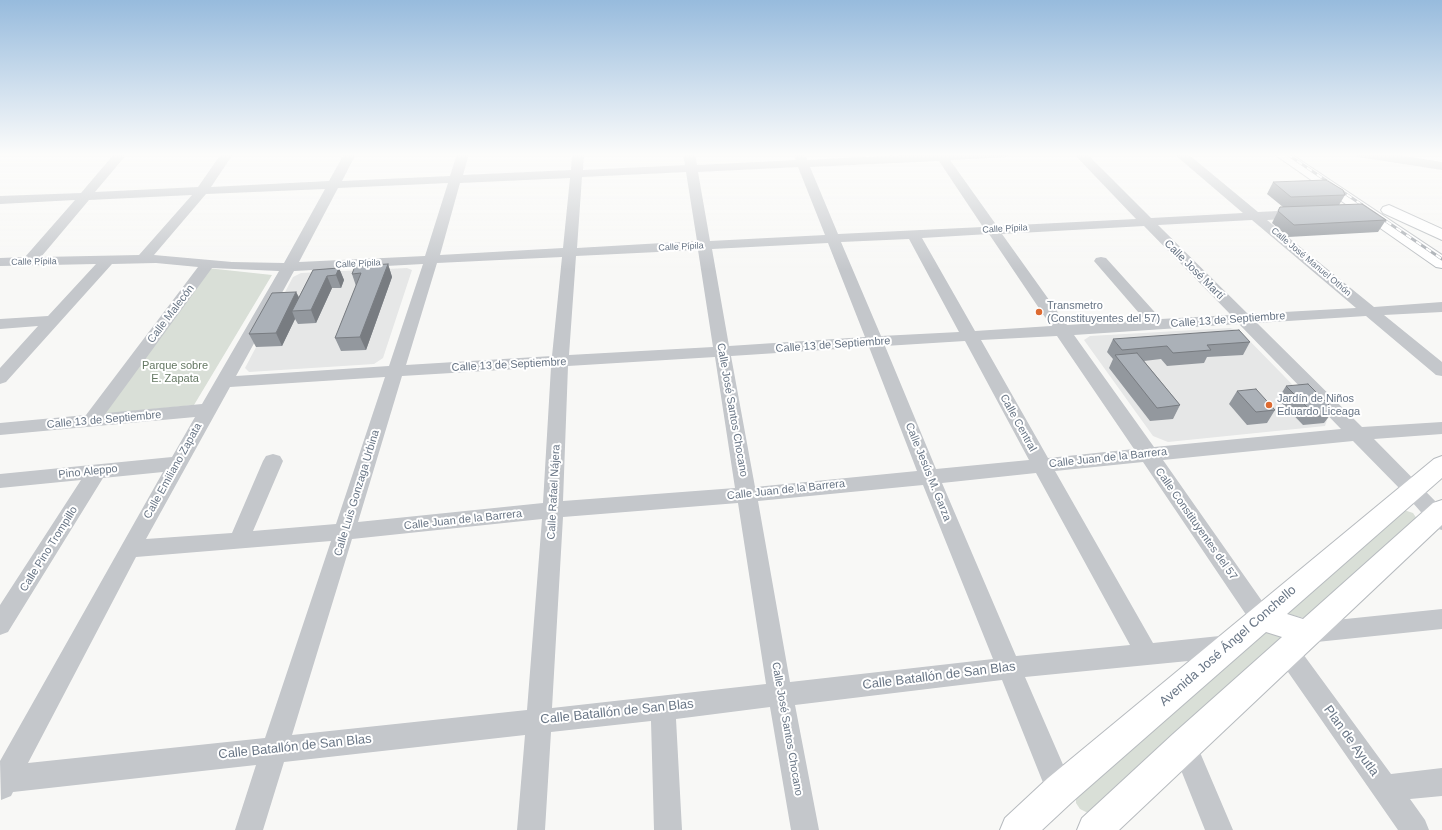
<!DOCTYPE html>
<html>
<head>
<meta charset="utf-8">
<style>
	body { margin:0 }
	canvas { display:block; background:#f8f8f6 }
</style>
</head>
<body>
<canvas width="1442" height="830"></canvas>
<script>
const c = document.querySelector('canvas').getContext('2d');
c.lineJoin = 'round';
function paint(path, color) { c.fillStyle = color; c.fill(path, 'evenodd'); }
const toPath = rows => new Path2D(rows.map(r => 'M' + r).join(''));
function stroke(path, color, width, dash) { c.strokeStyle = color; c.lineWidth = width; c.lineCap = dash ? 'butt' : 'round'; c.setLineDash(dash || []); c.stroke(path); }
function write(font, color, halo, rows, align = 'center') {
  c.font = font + ' Helvetica,sans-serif'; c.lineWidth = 4; c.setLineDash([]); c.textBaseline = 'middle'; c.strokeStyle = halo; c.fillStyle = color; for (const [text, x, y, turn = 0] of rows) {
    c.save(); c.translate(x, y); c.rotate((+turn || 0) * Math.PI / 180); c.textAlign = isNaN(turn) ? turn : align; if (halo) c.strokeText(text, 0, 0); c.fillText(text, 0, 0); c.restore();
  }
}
const built = toPath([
	[407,268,412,270,383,358,374,364,249,372,245,368,293,277,301,273],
	[1230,328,1240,331,1327,420,1325,426,1168,442,1153,436,1084,340,1090,336]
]);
const green = toPath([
	[207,268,272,275,194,405,104,414],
	[1404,510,1413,513,1417,519,1308,619,1284,613],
	[1265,630,1289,636,1090,814,1080,809,1076,803,1076,797]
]);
const minor = toPath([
	[114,154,127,154,95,192,198,187,221,154,233,154,211,187,329,181,344,154,356,154,342,181,450,176,457,154,469,154,463,175,571,170,572,154,584,154,583,170,685,165,683,154,695,154,697,165,796,160,793,154,805,154,807,160,922,154,1013,154,1007,157,950,160,997,226,1136,219,1074,154,1087,154,1151,218,1243,213,1174,154,1188,154,1258,212,1299,210,1304,211,1306,214,1304,217,1299,218,1267,220,1374,307,1442,302,1442,312,1384,315,1442,362,1442,376,1436,375,1366,316,1257,323,1362,427,1442,422,1442,434,1374,439,1442,508,1442,530,1435,528,1405,494,1353,441,1163,460,1269,611,1273,618,1269,625,1261,628,1253,625,1143,462,1055,471,1153,643,1229,635,1237,638,1241,646,1237,654,1229,657,1025,677,1074,790,1070,800,1060,804,1050,800,1002,680,795,705,819,830,791,830,770,707,676,719,682,830,654,830,651,721,551,732,545,830,517,830,525,735,284,762,263,830,235,830,256,765,13,792,11,796,1,800,0,761,163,472,103,478,8,632,0,635,0,605,81,480,0,488,0,474,172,457,195,417,0,435,0,423,86,415,198,267,156,263,112,264,6,382,0,384,0,368,38,326,0,329,0,319,48,316,96,264,0,266,0,258,25,257,75,200,0,204,0,196,81,193,114,154],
	[939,161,983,227,838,234,810,167,939,161],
	[798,167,825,235,710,241,698,172,798,167],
	[686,172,697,241,577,248,582,177,686,172],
	[570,178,563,248,440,255,460,183,570,178],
	[448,183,425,256,299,262,338,188,448,183],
	[325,189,284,263,232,262,154,255,206,194,325,189],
	[192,195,139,255,41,257,89,200,192,195],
	[1252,220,1356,308,1248,314,1158,225,1252,220],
	[1144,226,1231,315,1161,319,1106,258,1101,257,1096,258,1094,261,1145,320,1067,325,1002,234,1144,226],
	[989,234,1051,326,975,331,922,238,989,234],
	[909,239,959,332,881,336,841,242,909,239],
	[828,243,865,337,729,346,712,249,828,243],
	[698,250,713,347,569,355,576,256,698,250],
	[562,257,552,356,406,365,437,263,562,257],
	[423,264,389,366,236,376,294,271,423,264],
	[212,268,279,271,202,404,106,413,212,268],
	[1239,324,1341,429,1154,447,1074,335,1239,324],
	[1057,336,1134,449,1048,458,981,340,1057,336],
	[965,341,1029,460,936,469,885,346,965,341],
	[869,347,917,471,755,487,731,356,869,347],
	[715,357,735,488,563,501,568,366,715,357],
	[551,367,543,503,358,522,402,376,551,367],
	[385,377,336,524,253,531,283,461,280,456,273,454,266,456,263,461,232,533,146,539,230,387,385,377],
	[1036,473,1130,645,1016,656,942,483,1036,473],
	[923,485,993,659,790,682,758,501,923,485],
	[738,503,766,684,552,708,563,517,738,503],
	[542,519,527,710,292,735,352,539,542,519],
	[331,541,265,738,28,763,136,557,331,541],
	[1352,154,1392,154,1442,162,1442,170,1358,157,1352,154],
	[1442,609,1442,629,1307,643,1299,640,1295,633,1299,626,1307,623,1442,609],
	[1287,640,1295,643,1391,774,1442,768,1442,796,1410,799,1425,820,1429,830,1398,830,1279,659,1275,651,1279,643,1287,640],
	[1184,732,1193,736,1233,830,1205,830,1171,745,1175,736,1184,732]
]);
const major = toPath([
	[1274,154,1291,154,1442,255,1442,268,1436,267,1274,154],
	[1389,205,1442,229,1442,240,1383,213,1381,210,1383,207,1389,205],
	[1442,456,1442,478,1287,614,1303,619,1433,503,1442,500,1442,525,1119,830,1077,830,1082,818,1173,734,1282,637,1266,632,1072,802,1042,830,1000,830,1005,818,1048,778,1434,459,1442,456]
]);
const rail = toPath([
	[1287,154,1442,259]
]);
const wall = toPath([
	[1273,182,1345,195,1339,205,1386,220,1378,232,1288,237,1272,223,1280,207,1283,207,1267,194],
	[388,264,392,277,366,350,341,351,335,338,356,286,352,274],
	[339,268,344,280,341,288,332,288,316,323,298,324,295,319,282,346,256,347,249,334,296,292,299,297,313,270],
	[1113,339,1250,342,1243,355,1207,357,1204,363,1167,366,1161,359,1144,361,1180,405,1173,419,1150,421,1109,368,1113,359,1107,352],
	[1286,386,1334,410,1324,423,1303,425,1278,399],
	[1237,391,1275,410,1267,423,1247,425,1229,404]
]);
const shadedWall = toPath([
	[388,264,392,277,366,350,360,337],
	[339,268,344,280,341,288,336,275],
	[327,276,332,288,316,323,311,310],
	[296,292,302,304,292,311,295,319,282,346,276,333]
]);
const building = toPath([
	[1326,180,1343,190,1345,195,1291,197,1273,182,1326,180],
	[1362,204,1386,220,1294,225,1278,211,1280,207,1362,204],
	[388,264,360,337,335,338,361,273,352,274,355,266,388,264],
	[339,268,336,275,327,276,311,310,292,311,313,270,339,268],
	[296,292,276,333,249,334,272,293,296,292],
	[1239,330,1250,342,1207,345,1211,350,1173,353,1167,346,1122,350,1113,339,1239,330],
	[1137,353,1180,405,1157,408,1115,355,1137,353],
	[1308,384,1334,410,1312,412,1286,386,1308,384],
	[1256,389,1275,410,1256,412,1237,391,1256,389]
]);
const markers = [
	[1039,312,4,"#dd6a31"],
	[1269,405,4,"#dd6a31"]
];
const farStreetnames = [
	["Calle Pípila",1005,229,-3],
	["Calle Pípila",681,247,-3],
	["Calle Pípila",34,262,-1],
	["Calle José Manuel Othón",1311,262,40],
	["Calle Pípila",358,264,-3]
];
const streetNames = [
	["Calle José Martí",1194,270,45],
	["Calle Malecón",171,314,-53],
	["Calle 13 de Septiembre",1228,320,-4],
	["Calle 13 de Septiembre",833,345,-4],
	["Calle 13 de Septiembre",509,365,-3],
	["Calle José Santos Chocano",732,410,80],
	["Calle 13 de Septiembre",104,420,-5],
	["Calle Central",1018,423,61],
	["Calle Juan de la Barrera",1108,458,-6],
	["Calle Emiliano Zapata",173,471,-61],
	["Pino Aleppo",88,472,-6],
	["Calle Jesús M. Garza",928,472,68],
	["Calle Juan de la Barrera",786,490,-6],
	["Calle Rafael Nájera",554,492,-87],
	["Calle Luis Gonzaga Urbina",357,493,-73],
	["Calle Juan de la Barrera",463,520,-6],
	["Calle Constituyentes del 57",1196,524,55],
	["Calle Pino Trompillo",49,549,-58],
	["Calle José Santos Chocano",787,729,80]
];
const poiNames = [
	["Transmetro",1047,306],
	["(Constituyentes del 57)",1047,319],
	["Jardín de Niños",1277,399],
	["Eduardo Liceaga",1277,412]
];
const parkNames = [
	["Parque sobre",175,366],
	["E. Zapata",175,379]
];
const nearStreetnames = [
	["Avenida José Ángel Conchello",1228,646,-41],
	["Calle Batallón de San Blas",939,676,-7],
	["Calle Batallón de San Blas",617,712,-6],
	["Plan de Ayutla",1351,741,54],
	["Calle Batallón de San Blas",295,747,-6]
];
paint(built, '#e6e7e7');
paint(green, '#d9dfd7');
stroke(major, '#b7bbbf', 2);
paint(minor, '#c4c7cb');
paint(major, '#fff');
stroke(rail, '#a5aab0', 3);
stroke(rail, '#fff', 2, [6]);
paint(wall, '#93989e');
paint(shadedWall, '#787c81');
paint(building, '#abb1b8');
stroke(building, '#787c81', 1);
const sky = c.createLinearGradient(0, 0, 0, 271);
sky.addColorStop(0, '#97bbdd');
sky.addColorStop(0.57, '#fcfcfb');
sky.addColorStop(1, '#fcfcfb00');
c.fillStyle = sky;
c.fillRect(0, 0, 1442, 271);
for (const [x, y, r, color] of markers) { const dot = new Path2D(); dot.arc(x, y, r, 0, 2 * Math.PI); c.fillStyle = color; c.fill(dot); stroke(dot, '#fff', 1.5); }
write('9px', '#687585', '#fff', farStreetnames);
write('11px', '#687585', '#fff', streetNames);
write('11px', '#687585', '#fff', poiNames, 'left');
write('11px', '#657863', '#fff', parkNames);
write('13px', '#687585', '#fff', nearStreetnames);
</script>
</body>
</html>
